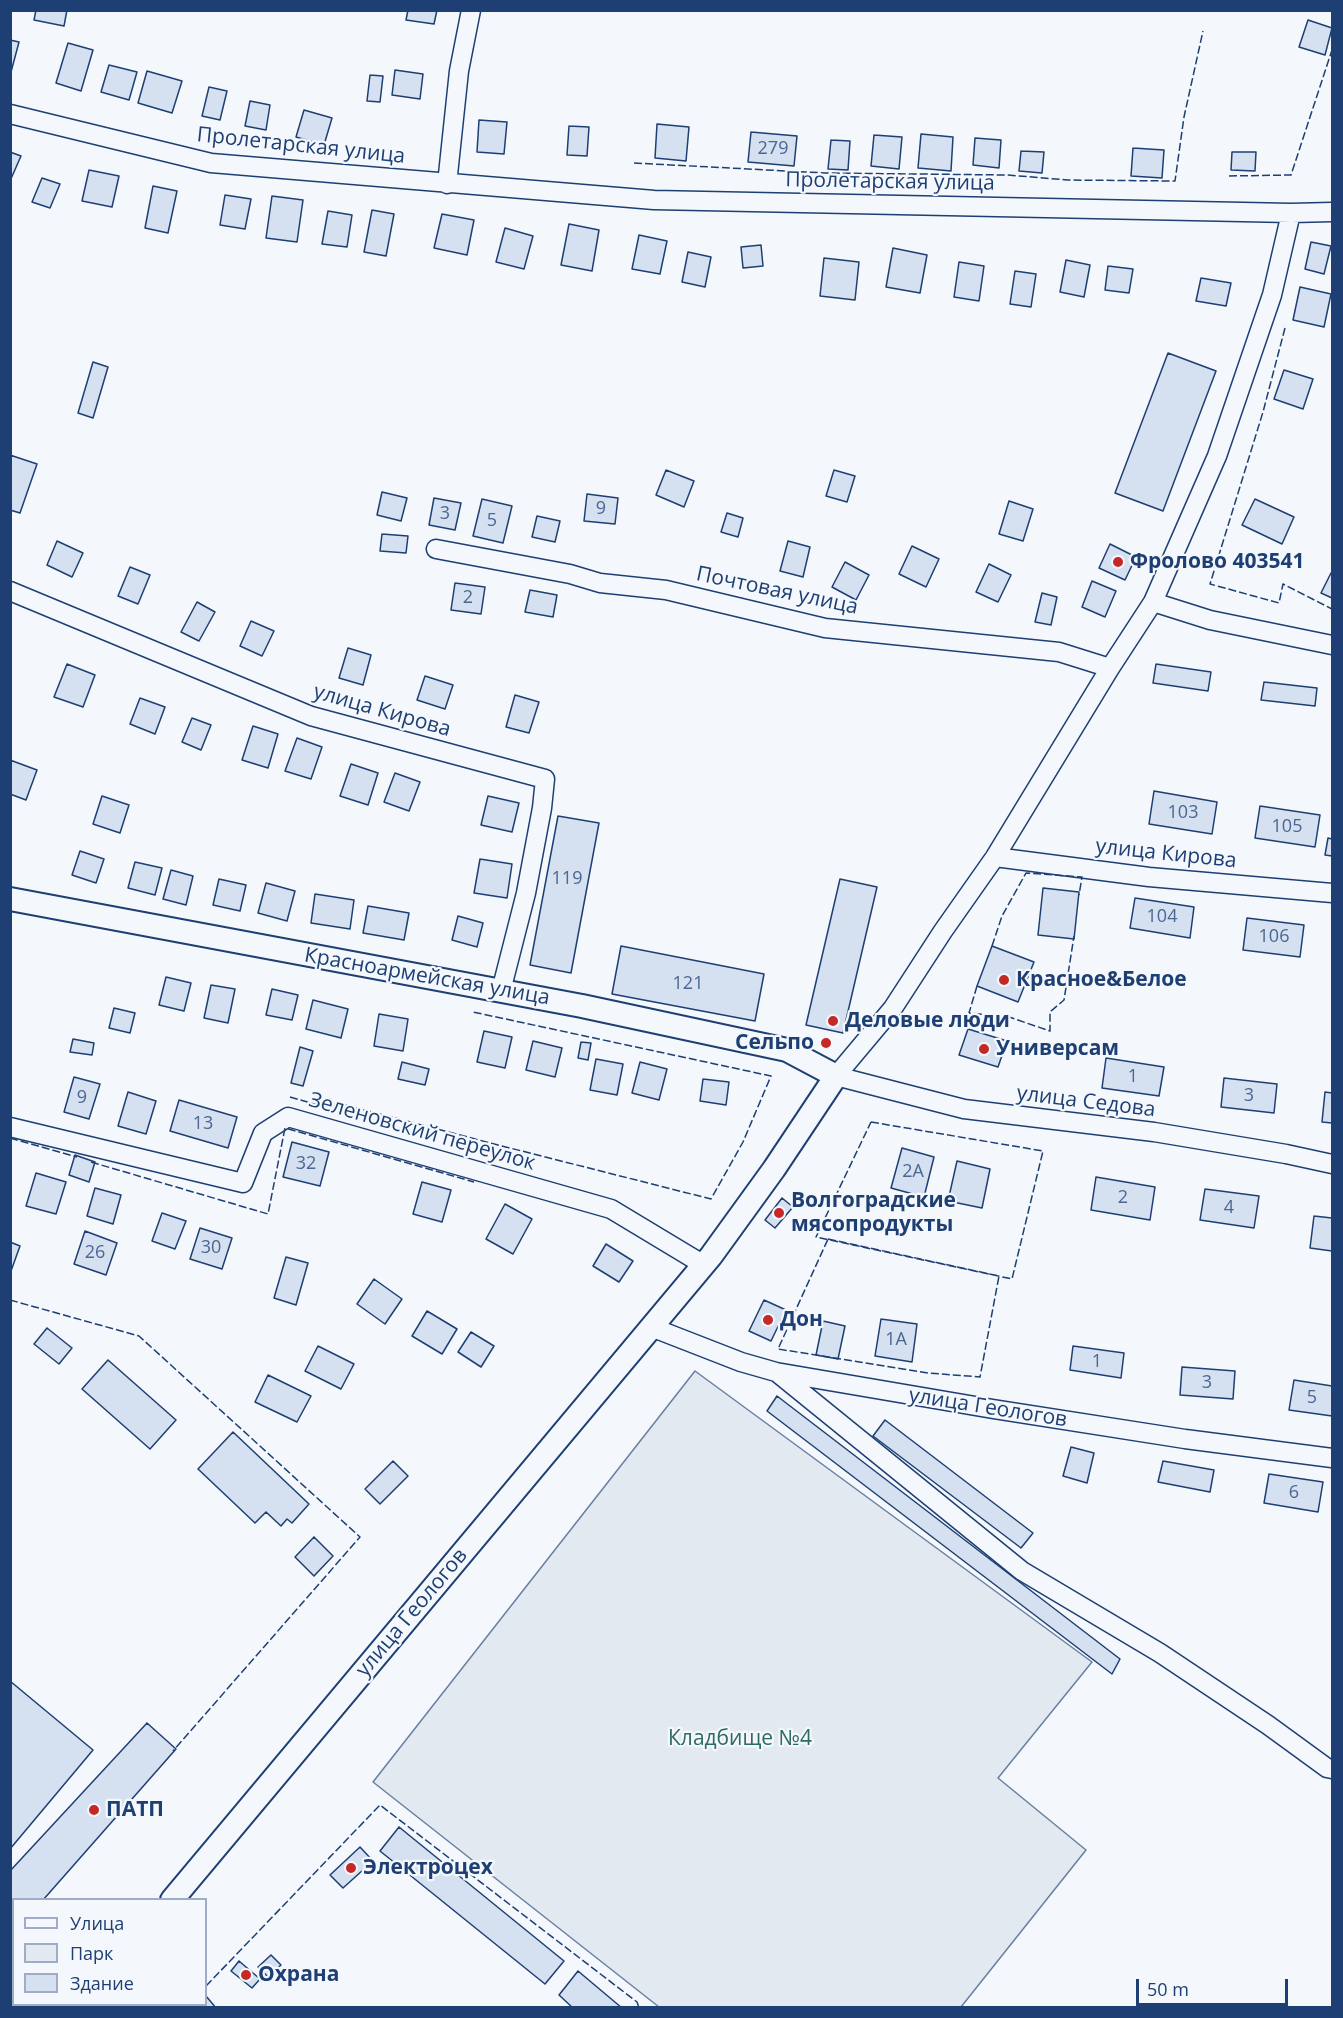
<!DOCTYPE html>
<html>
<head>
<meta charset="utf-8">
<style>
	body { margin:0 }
	#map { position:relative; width:1343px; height:2018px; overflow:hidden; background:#f4f7fb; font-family:"Open Sans",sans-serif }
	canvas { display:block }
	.frame { position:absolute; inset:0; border:12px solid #1d3f73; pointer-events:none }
	.legend { position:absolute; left:12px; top:1898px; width:195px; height:108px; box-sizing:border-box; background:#f4f7fb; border:2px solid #9eadc5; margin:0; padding:8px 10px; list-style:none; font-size:18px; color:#1d3f73 }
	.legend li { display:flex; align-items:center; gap:12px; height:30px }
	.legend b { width:30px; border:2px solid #9eadc5 }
	.scale { position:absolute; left:1136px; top:1979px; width:152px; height:27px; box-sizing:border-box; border:3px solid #1d3f73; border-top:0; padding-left:8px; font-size:18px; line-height:21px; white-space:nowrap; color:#1d3f73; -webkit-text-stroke:4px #f4f7fb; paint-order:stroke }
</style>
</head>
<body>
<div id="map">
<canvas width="1343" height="2018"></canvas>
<div class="frame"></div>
<ul class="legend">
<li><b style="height:8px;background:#f4f7fb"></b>Улица</li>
<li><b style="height:16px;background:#e3e9f0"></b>Парк</li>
<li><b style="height:16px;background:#d5e0f0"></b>Здание</li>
</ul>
<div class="scale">50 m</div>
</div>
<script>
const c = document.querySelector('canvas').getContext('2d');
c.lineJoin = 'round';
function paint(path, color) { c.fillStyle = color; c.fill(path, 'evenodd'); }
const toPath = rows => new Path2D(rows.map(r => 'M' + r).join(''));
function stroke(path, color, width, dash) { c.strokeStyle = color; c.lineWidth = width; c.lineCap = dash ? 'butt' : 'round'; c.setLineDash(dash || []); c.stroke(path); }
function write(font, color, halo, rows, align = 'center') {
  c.font = font + ' "Open Sans",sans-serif'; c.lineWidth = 4.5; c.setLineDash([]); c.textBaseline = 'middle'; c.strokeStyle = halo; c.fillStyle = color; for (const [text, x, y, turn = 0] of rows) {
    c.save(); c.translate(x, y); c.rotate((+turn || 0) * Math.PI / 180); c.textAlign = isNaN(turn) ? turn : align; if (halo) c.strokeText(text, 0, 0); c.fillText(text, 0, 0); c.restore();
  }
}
const green = toPath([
	[695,1371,1092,1662,998,1778,1086,1850,961,2007,659,2007,373,1782,695,1371]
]);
const building = toPath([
	[36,10,67,10,64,26,34,20,36,10],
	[408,10,437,10,434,24,406,20,408,10],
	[1308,20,1332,28,1325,55,1299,47,1308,20],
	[10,40,19,42,11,72,10,72,10,40],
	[68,43,93,50,81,91,56,83,68,43],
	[109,65,137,72,129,100,101,92,109,65],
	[395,70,423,74,420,99,392,95,395,70],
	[147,71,182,81,172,113,138,103,147,71],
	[370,75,383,76,380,102,367,101,370,75],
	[209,87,227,91,220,120,202,116,209,87],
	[250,101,270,105,266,130,245,126,250,101],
	[304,110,332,118,324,145,296,137,304,110],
	[479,120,507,122,504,154,477,152,479,120],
	[657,124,689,127,686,161,655,158,657,124],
	[569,126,589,127,587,156,567,155,569,126],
	[751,132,797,136,794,166,748,162,751,132],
	[921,134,953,137,951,171,918,168,921,134],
	[874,135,902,137,899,169,871,166,874,135],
	[975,138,1001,140,999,168,973,165,975,138],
	[831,140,850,141,848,170,828,169,831,140],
	[1133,148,1164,150,1162,178,1131,176,1133,148],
	[1021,151,1044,152,1042,173,1019,171,1021,151],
	[10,152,21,156,10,181,10,152],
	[1232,152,1256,152,1255,171,1231,170,1232,152],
	[89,170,119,176,112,207,82,201,89,170],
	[42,178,60,184,50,208,32,202,42,178],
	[153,186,177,191,168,233,145,228,153,186],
	[225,195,251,199,245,229,220,225,225,195],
	[272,196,303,200,297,242,266,238,272,196],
	[372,210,394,214,386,256,364,252,372,210],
	[328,211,352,215,347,247,322,244,328,211],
	[442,214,474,220,467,255,434,248,442,214],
	[569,224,599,230,592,271,561,265,569,224],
	[505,228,533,236,524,269,496,262,505,228],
	[639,235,667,241,660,274,632,269,639,235],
	[1311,242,1331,246,1324,274,1305,269,1311,242],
	[761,245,763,266,743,268,741,247,761,245],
	[893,248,927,255,920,293,886,287,893,248],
	[688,252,711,257,705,287,682,282,688,252],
	[824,258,859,262,855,300,820,296,824,258],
	[1066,260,1090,265,1084,297,1060,292,1066,260],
	[959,262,984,266,979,301,954,297,959,262],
	[1108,266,1133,269,1129,293,1105,290,1108,266],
	[1015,271,1036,274,1031,307,1010,304,1015,271],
	[1201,278,1231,283,1226,306,1196,301,1201,278],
	[1300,287,1331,294,1324,327,1293,320,1300,287],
	[1168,353,1216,371,1163,511,1115,493,1168,353],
	[93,362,108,367,93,418,78,413,93,362],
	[1284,370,1313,379,1303,409,1274,399,1284,370],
	[10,455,37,464,20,513,10,510,10,455],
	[666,470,694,481,684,507,656,495,666,470],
	[834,470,855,476,847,502,826,496,834,470],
	[382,492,407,498,401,521,377,515,382,492],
	[587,494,618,498,615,524,584,521,587,494],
	[434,498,461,503,455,530,429,525,434,498],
	[482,499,512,506,503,543,473,536,482,499],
	[1255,499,1294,517,1282,544,1242,525,1255,499],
	[1009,501,1033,509,1023,541,999,534,1009,501],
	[727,513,743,518,738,537,721,532,727,513],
	[537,516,560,521,555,542,532,537,537,516],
	[382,534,408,536,406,553,380,551,382,534],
	[57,541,83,553,72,577,47,565,57,541],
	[788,541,810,547,803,577,780,571,788,541],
	[1110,544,1136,557,1125,580,1099,568,1110,544],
	[912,546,939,559,926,587,899,574,912,546],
	[845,562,869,575,856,600,832,587,845,562],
	[989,564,1011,575,998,602,976,592,989,564],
	[130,567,150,575,138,604,118,596,130,567],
	[1331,573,1332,574,1332,598,1321,593,1331,573],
	[1092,581,1116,591,1105,617,1082,607,1092,581],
	[455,583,485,587,481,614,451,610,455,583],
	[530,590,557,595,553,617,525,612,530,590],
	[1042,593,1057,597,1051,625,1035,622,1042,593],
	[197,602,215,612,199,641,181,632,197,602],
	[251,621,274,631,262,656,240,646,251,621],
	[348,648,371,655,363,685,339,678,348,648],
	[67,664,95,675,83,707,54,697,67,664],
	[1156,664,1211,672,1208,691,1153,683,1156,664],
	[425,676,453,685,445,709,417,700,425,676],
	[1264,682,1317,688,1315,706,1261,700,1264,682],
	[515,695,539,702,529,733,506,727,515,695],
	[140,698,165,707,155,734,130,724,140,698],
	[192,718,211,725,201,750,182,742,192,718],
	[253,726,278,734,268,768,242,760,253,726],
	[297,738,322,747,311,779,285,771,297,738],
	[10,760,37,770,26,800,10,794,10,760],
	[351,764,378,773,368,805,340,796,351,764],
	[395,773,420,782,409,811,384,802,395,773],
	[1154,791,1217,802,1212,834,1149,824,1154,791],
	[102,796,129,805,120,833,93,824,102,796],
	[488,796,519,803,512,832,481,825,488,796],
	[1260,806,1320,815,1315,847,1255,838,1260,806],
	[558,816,599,823,571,973,530,965,558,816],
	[1328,838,1332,839,1332,856,1325,855,1328,838],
	[80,851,104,859,96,883,72,875,80,851],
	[480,859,512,864,507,898,474,893,480,859],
	[135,862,162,868,155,895,128,888,135,862],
	[171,870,193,876,186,905,163,899,171,870],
	[219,879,246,885,240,911,213,905,219,879],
	[840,879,877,887,843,1033,806,1025,840,879],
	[266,883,295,891,287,921,258,913,266,883],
	[1043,888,1079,892,1074,939,1038,935,1043,888],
	[315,894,354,900,350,929,311,923,315,894],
	[1135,898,1194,907,1190,938,1130,928,1135,898],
	[368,906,409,913,404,940,363,933,368,906],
	[458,916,483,923,477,947,452,940,458,916],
	[1247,918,1304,925,1300,957,1243,950,1247,918],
	[621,946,764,974,755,1021,612,994,621,946],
	[992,946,1034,962,1018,1002,977,986,992,946],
	[166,977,191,983,184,1011,159,1005,166,977],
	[211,985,235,989,228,1023,204,1018,211,985],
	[272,989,298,995,292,1020,266,1015,272,989],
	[313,1000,348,1009,341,1038,306,1029,313,1000],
	[114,1008,135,1013,130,1033,109,1028,114,1008],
	[379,1014,408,1019,403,1051,374,1046,379,1014],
	[968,1029,1007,1041,998,1067,959,1055,968,1029],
	[484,1031,512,1037,505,1068,477,1062,484,1031],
	[73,1039,94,1043,92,1055,70,1052,73,1039],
	[533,1041,562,1048,555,1077,526,1070,533,1041],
	[581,1042,591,1043,588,1060,578,1058,581,1042],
	[300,1047,313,1051,303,1086,291,1083,300,1047],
	[1106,1058,1164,1067,1159,1096,1102,1088,1106,1058],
	[596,1059,623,1064,617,1095,590,1090,596,1059],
	[402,1062,429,1069,425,1085,398,1079,402,1062],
	[640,1062,667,1069,659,1100,632,1093,640,1062],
	[74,1077,100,1084,89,1119,64,1112,74,1077],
	[1224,1078,1277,1084,1274,1113,1221,1107,1224,1078],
	[703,1079,729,1082,726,1105,700,1101,703,1079],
	[128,1092,156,1101,146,1134,118,1126,128,1092],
	[1325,1092,1332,1093,1332,1123,1322,1122,1325,1092],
	[179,1100,237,1117,228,1148,170,1131,179,1100],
	[292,1142,329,1152,320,1186,283,1177,292,1142],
	[902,1148,934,1157,924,1197,891,1188,902,1148],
	[75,1155,95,1162,89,1182,69,1175,75,1155],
	[957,1161,990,1169,982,1208,948,1201,957,1161],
	[36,1173,66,1182,56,1214,26,1206,36,1173],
	[1096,1177,1155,1187,1150,1220,1091,1210,1096,1177],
	[422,1182,451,1190,442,1222,413,1214,422,1182],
	[95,1188,121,1195,113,1224,87,1216,95,1188],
	[1205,1189,1259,1196,1254,1228,1200,1220,1205,1189],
	[782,1198,793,1207,775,1228,765,1220,782,1198],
	[505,1204,532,1219,513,1254,486,1239,505,1204],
	[162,1213,186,1221,175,1249,152,1241,162,1213],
	[1314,1216,1332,1218,1332,1251,1310,1248,1314,1216],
	[200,1228,232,1238,222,1269,190,1259,200,1228],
	[85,1231,117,1243,106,1275,74,1264,85,1231],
	[10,1242,20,1246,11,1271,10,1271,10,1242],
	[606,1244,633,1261,619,1282,593,1266,606,1244],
	[286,1257,308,1263,296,1305,274,1298,286,1257],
	[374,1279,402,1299,385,1324,357,1304,374,1279],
	[764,1300,786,1310,771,1341,749,1331,764,1300],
	[427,1311,457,1329,442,1354,412,1336,427,1311],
	[881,1319,917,1324,912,1362,875,1356,881,1319],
	[823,1321,845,1326,838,1359,816,1355,823,1321],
	[47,1328,72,1348,59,1364,34,1344,47,1328],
	[471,1332,494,1346,481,1367,458,1352,471,1332],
	[318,1346,354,1364,341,1389,305,1371,318,1346],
	[1073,1346,1124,1353,1121,1378,1070,1370,1073,1346],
	[108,1360,176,1420,150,1449,82,1389,108,1360],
	[1182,1367,1235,1371,1233,1399,1180,1395,1182,1367],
	[268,1375,311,1396,297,1422,255,1402,268,1375],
	[1294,1380,1332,1386,1332,1416,1289,1410,1294,1380],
	[777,1396,1120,1659,1112,1674,767,1411,777,1396],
	[885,1420,1033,1533,1021,1548,873,1436,885,1420],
	[233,1432,309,1504,292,1523,287,1519,281,1526,266,1512,255,1523,198,1469,233,1432],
	[1071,1447,1094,1453,1087,1483,1063,1476,1071,1447],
	[393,1461,408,1476,380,1504,365,1489,393,1461],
	[1163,1461,1214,1470,1210,1492,1158,1482,1163,1461],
	[1269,1474,1323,1482,1318,1512,1264,1503,1269,1474],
	[314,1537,333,1556,314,1576,295,1557,314,1537],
	[10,1681,93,1750,10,1849,10,1681],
	[147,1723,176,1749,43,1900,14,1900,14,1922,10,1920,10,1871,147,1723],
	[399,1827,564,1961,545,1984,380,1851,399,1827],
	[360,1847,373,1861,343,1888,330,1875,360,1847],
	[271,1955,281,1965,268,1977,258,1967,271,1955],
	[239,1961,260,1979,252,1988,231,1971,239,1961],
	[578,1971,622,2008,573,2008,559,1995,578,1971],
	[206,1996,216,2008,194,2008,197,2004,206,2004,206,1996]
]);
const minor = toPath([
	[10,114,211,163,654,200,1291,213,1332,212],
	[447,184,459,71,471,10],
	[1291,213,1272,295,1217,456,1153,602,1110,668,995,857,943,931,893,1008,836,1076,964,1109,1154,1132,1286,1154,1332,1164],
	[436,549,570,574,600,583,666,590,825,628,1059,652,1110,668],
	[10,591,311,716,545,779,542,808,526,893,501,991],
	[1153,602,1210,620,1332,645],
	[995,857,1149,877,1332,893],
	[10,1127,243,1183,263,1133,288,1117,611,1209,704,1265],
	[651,1327,741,1362,776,1372,993,1409,1185,1439,1332,1458],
	[779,1374,1022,1571,1160,1653,1268,1725,1327,1768,1332,1769]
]);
const tertiary = toPath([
	[10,899,582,1006,787,1050,836,1076,774,1169,711,1256,172,1900],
	[77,2008,80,2004]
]);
const fence = toPath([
	[634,163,825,173,1008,175,1067,180,1175,181,1184,117,1203,31],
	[1229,176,1291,175,1332,50],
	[1285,328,1263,412,1210,584,1279,603,1283,584,1332,609],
	[992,946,1002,916,1026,873,1082,877,1079,895],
	[977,986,969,1013,1009,1017,1050,1031,1050,1012,1064,1000,1074,936],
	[290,1097,328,1108,338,1103,498,1145,711,1199,743,1142,771,1076,473,1012],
	[871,1122,1043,1151,1012,1279,816,1237,871,1122],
	[10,1138,77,1157],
	[91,1162,268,1214,285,1128,474,1182],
	[828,1239,999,1276,980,1377,928,1373,778,1349,828,1239],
	[10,1300,139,1336,360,1537,173,1751],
	[10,1937,14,1933],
	[206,1986,380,1805,637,2002,639,2008],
	[184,2008,187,2004]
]);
const markers = [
	[1118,562,6,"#c62828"],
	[1004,980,6,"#c62828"],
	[833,1021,6,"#c62828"],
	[826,1043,6,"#c62828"],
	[984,1049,6,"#c62828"],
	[779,1213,6,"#c62828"],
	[768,1320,6,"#c62828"],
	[94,1810,6,"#c62828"],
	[351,1868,6,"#c62828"],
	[246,1975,6,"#c62828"]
];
const numberNames = [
	["279",773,149],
	["9",601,509],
	["3",445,514],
	["5",492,521],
	["2",468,598],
	["103",1183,813],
	["105",1287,827],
	["119",567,879],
	["104",1162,917],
	["106",1274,937],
	["121",688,984],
	["1",1133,1077],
	["3",1249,1096],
	["9",82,1098],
	["13",203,1124],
	["32",306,1164],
	["2А",913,1172],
	["2",1123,1198],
	["4",1229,1208],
	["30",211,1248],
	["26",95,1253],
	["1А",896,1340],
	["1",1097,1362],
	["3",1207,1383],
	["5",1312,1398],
	["6",1294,1493]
];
const streetNames = [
	["Пролетарская улица",301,146,6],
	["Пролетарская улица",890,182,1],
	["Почтовая улица",777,591,12],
	["улица Кирова",382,711,16],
	["улица Кирова",1166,854,6],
	["Красноармейская улица",427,977,10],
	["улица Седова",1086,1102,7],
	["Зеленовский переулок",422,1132,16],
	["улица Геологов",988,1408,9],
	["улица Геологов",412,1613,-50]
];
const poiNames = [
	["Фролово 403541",1130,562],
	["Красное&Белое",1016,980],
	["Деловые люди",845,1021],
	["Сельпо",814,1043,"right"],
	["Универсам",996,1049],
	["Волгоградские",791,1201],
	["мясопродукты",791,1225],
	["Дон",780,1320],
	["ПАТП",106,1810],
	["Электроцех",363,1868],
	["Охрана",258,1975]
];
const parkNames = [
	["Кладбище №4",740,1739]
];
paint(green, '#e3e9f0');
stroke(green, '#687fa3', 1.5);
paint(building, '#d5e0f0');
stroke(building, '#1d3f73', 1.5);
stroke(minor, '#1d3f73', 21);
stroke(tertiary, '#1d3f73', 26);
stroke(minor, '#f4f7fb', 18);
stroke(tertiary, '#f4f7fb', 22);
stroke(fence, '#1d3f73', 1.5, [8, 3]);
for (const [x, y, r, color] of markers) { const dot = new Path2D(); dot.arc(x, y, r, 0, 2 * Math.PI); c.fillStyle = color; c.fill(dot); stroke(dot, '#f4f7fb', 2); }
write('18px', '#4b6792', null, numberNames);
write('21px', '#1d3f73', '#f4f7fb', streetNames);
write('bold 21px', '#1d3f73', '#f4f7fb', poiNames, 'left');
write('21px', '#2c6c60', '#f4f7fb', parkNames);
</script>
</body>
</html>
